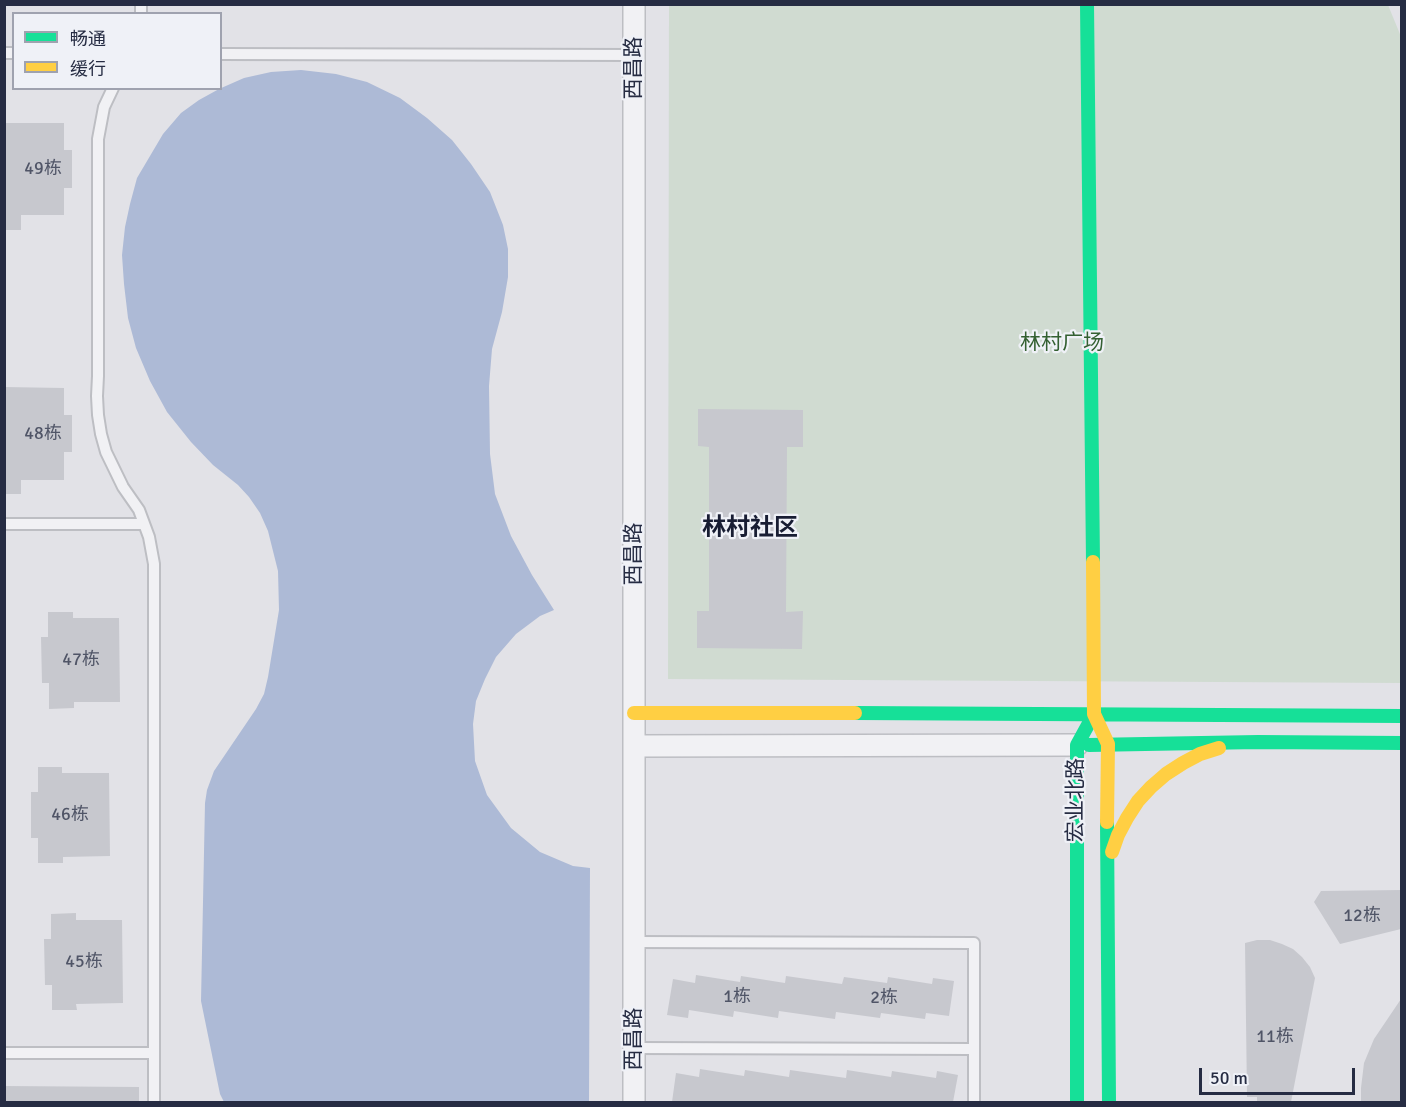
<!DOCTYPE html>
<html>
<head>
<meta charset="utf-8">
<style>
	body { margin:0 }
	#map { position:relative; width:1406px; height:1107px; overflow:hidden; background:#e2e2e7; font-family:Signika,"Noto Sans SC",sans-serif }
	canvas { display:block }
	.frame { position:absolute; inset:0; border:6px solid #262c43; pointer-events:none }
	.legend { position:absolute; left:12px; top:12px; width:210px; height:78px; box-sizing:border-box; background:#eff1f7; border:2px solid #9fa2af; margin:0; padding:8px 10px; list-style:none; font-size:18px; color:#262c43 }
	.legend li { display:flex; align-items:center; gap:12px; height:30px }
	.legend b { width:30px; border:2px solid #9fa2af }
	.scale { position:absolute; left:1199px; top:1068px; width:156px; height:27px; box-sizing:border-box; border:3px solid #262c43; border-top:0; padding-left:8px; font-size:18px; line-height:21px; white-space:nowrap; color:#262c43; -webkit-text-stroke:4px #eff1f7; paint-order:stroke }
</style>
</head>
<body>
<div id="map">
<canvas width="1406" height="1107"></canvas>
<div class="frame"></div>
<ul class="legend">
<li><b style="height:8px;background:#16e098"></b>畅通</li>
<li><b style="height:8px;background:#ffcf43"></b>缓行</li>
</ul>
<div class="scale">50 m</div>
</div>
<script>
const c = document.querySelector('canvas').getContext('2d');
c.lineJoin = 'round';
function paint(path, color) { c.fillStyle = color; c.fill(path, 'evenodd'); }
const toPath = rows => new Path2D(rows.map(r => 'M' + r).join(''));
function stroke(path, color, width, dash) { c.strokeStyle = color; c.lineWidth = width; c.lineCap = dash ? 'butt' : 'round'; c.setLineDash(dash || []); c.stroke(path); }
function write(font, color, halo, rows, align = 'center') {
  c.font = font + ' Signika,"Noto Sans SC",sans-serif'; c.lineWidth = 4.5; c.setLineDash([]); c.textBaseline = 'middle'; c.strokeStyle = halo; c.fillStyle = color; for (const [text, x, y, turn = 0] of rows) {
    c.save(); c.translate(x, y); c.rotate((+turn || 0) * Math.PI / 180); c.textAlign = isNaN(turn) ? turn : align; if (halo) c.strokeText(text, 0, 0); c.fillText(text, 0, 0); c.restore();
  }
}
const green = toPath([
	[669,5,1388,5,1402,39,1401,683,668,679]
]);
const water = toPath([
	[301,70,336,74,367,82,400,98,427,118,452,140,471,164,490,192,503,225,508,249,508,277,502,312,492,349,489,386,490,454,495,494,511,536,532,575,554,610,540,616,516,634,496,657,485,679,476,701,473,724,475,761,487,795,511,828,540,852,573,866,590,868,589,1102,224,1102,220,1094,201,1001,205,803,207,790,214,771,256,709,264,694,268,677,279,610,278,571,268,531,260,513,249,497,238,485,213,465,191,442,167,412,150,381,136,348,128,318,124,284,122,255,125,227,130,204,137,178,163,134,181,113,199,100,219,89,244,78,271,72]
]);
const building = toPath([
	[4,123,64,123,64,150,72,150,72,188,64,188,64,215,21,215,21,230,4,230],
	[4,387,64,388,64,415,72,415,72,452,64,452,64,480,21,480,21,494,4,494],
	[698,409,803,410,803,447,787,447,786,612,803,611,802,649,697,648,697,611,709,611,709,447,698,446],
	[48,612,73,612,73,618,119,618,120,702,74,702,74,708,49,709,49,683,42,683,41,637,48,637],
	[38,767,62,767,62,773,109,773,110,856,63,857,63,863,38,863,38,838,31,838,31,792,38,792],
	[1401,890,1401,929,1340,944,1314,902,1321,891],
	[76,913,76,920,122,920,123,1003,76,1004,77,1010,52,1010,52,985,45,985,44,939,51,939,51,914],
	[1257,940,1270,940,1282,944,1293,949,1302,957,1310,967,1315,978,1291,1102,1257,1102,1257,1097,1247,1097,1245,943],
	[696,975,740,982,741,976,785,983,786,976,842,984,844,977,887,983,888,977,932,984,933,978,954,981,949,1016,926,1013,925,1019,881,1013,880,1018,836,1012,835,1019,779,1011,778,1018,734,1011,733,1017,689,1010,688,1018,667,1015,673,979,695,983],
	[1401,999,1401,1102,1361,1102,1361,1088,1364,1063,1374,1039],
	[700,1069,744,1076,745,1070,789,1077,790,1070,846,1078,847,1070,891,1077,892,1071,936,1078,937,1071,958,1075,953,1102,672,1102,676,1073,699,1077],
	[4,1086,139,1087,139,1102,4,1102]
]);
const lane = toPath([
	[141,4,141,14],
	[4,53,14,53],
	[220,54,634,55],
	[113,88,104,107,98,139,98,376,97,396,98,415,101,434,106,452,123,487,139,510,149,537,154,564,154,1102],
	[4,524,144,524],
	[634,942,974,943,974,1102],
	[635,1048,973,1049],
	[4,1053,154,1053]
]);
const street = toPath([
	[634,4,634,1102],
	[634,746,1077,745]
]);
const fast = toPath([
	[1087,4,1093,562],
	[855,713,1402,716],
	[1089,745,1258,742,1402,743],
	[1107,822,1109,1102],
	[1077,1102,1077,745,1094,714]
]);
const slow = toPath([
	[1093,562,1094,714,1108,744,1107,822],
	[634,713,855,713],
	[1112,852,1118,835,1127,818,1138,801,1151,787,1166,774,1183,763,1200,754,1219,748]
]);
const numberNames = [
	["49栋",43,169],
	["48栋",43,434],
	["47栋",81,660],
	["46栋",70,815],
	["12栋",1362,916],
	["45栋",84,962],
	["1栋",737,997],
	["2栋",884,998],
	["11栋",1275,1037]
];
const streetNames = [
	["西昌路",634,68,-90],
	["西昌路",634,554,-90],
	["宏业北路",1076,800,-90],
	["西昌路",634,1039,-90]
];
const parkNames = [
	["林村广场",1062,343]
];
const quarterNames = [
	["林村社区",750,529]
];
paint(green, '#d0dbd1');
paint(water, '#adbad6');
paint(building, '#c7c8ce');
stroke(lane, '#bdbec3', 14);
stroke(street, '#bdbec3', 24);
stroke(lane, '#f1f1f4', 10);
stroke(street, '#f1f1f4', 21);
stroke(fast, '#16e098', 14);
stroke(slow, '#ffcf43', 14);
write('18px', '#505567', null, numberNames);
write('21px', '#262c43', '#eff1f7', streetNames);
write('21px', '#346032', '#eff1f7', parkNames);
write('bold 24px', '#181d33', '#eff1f7', quarterNames);
</script>
</body>
</html>
